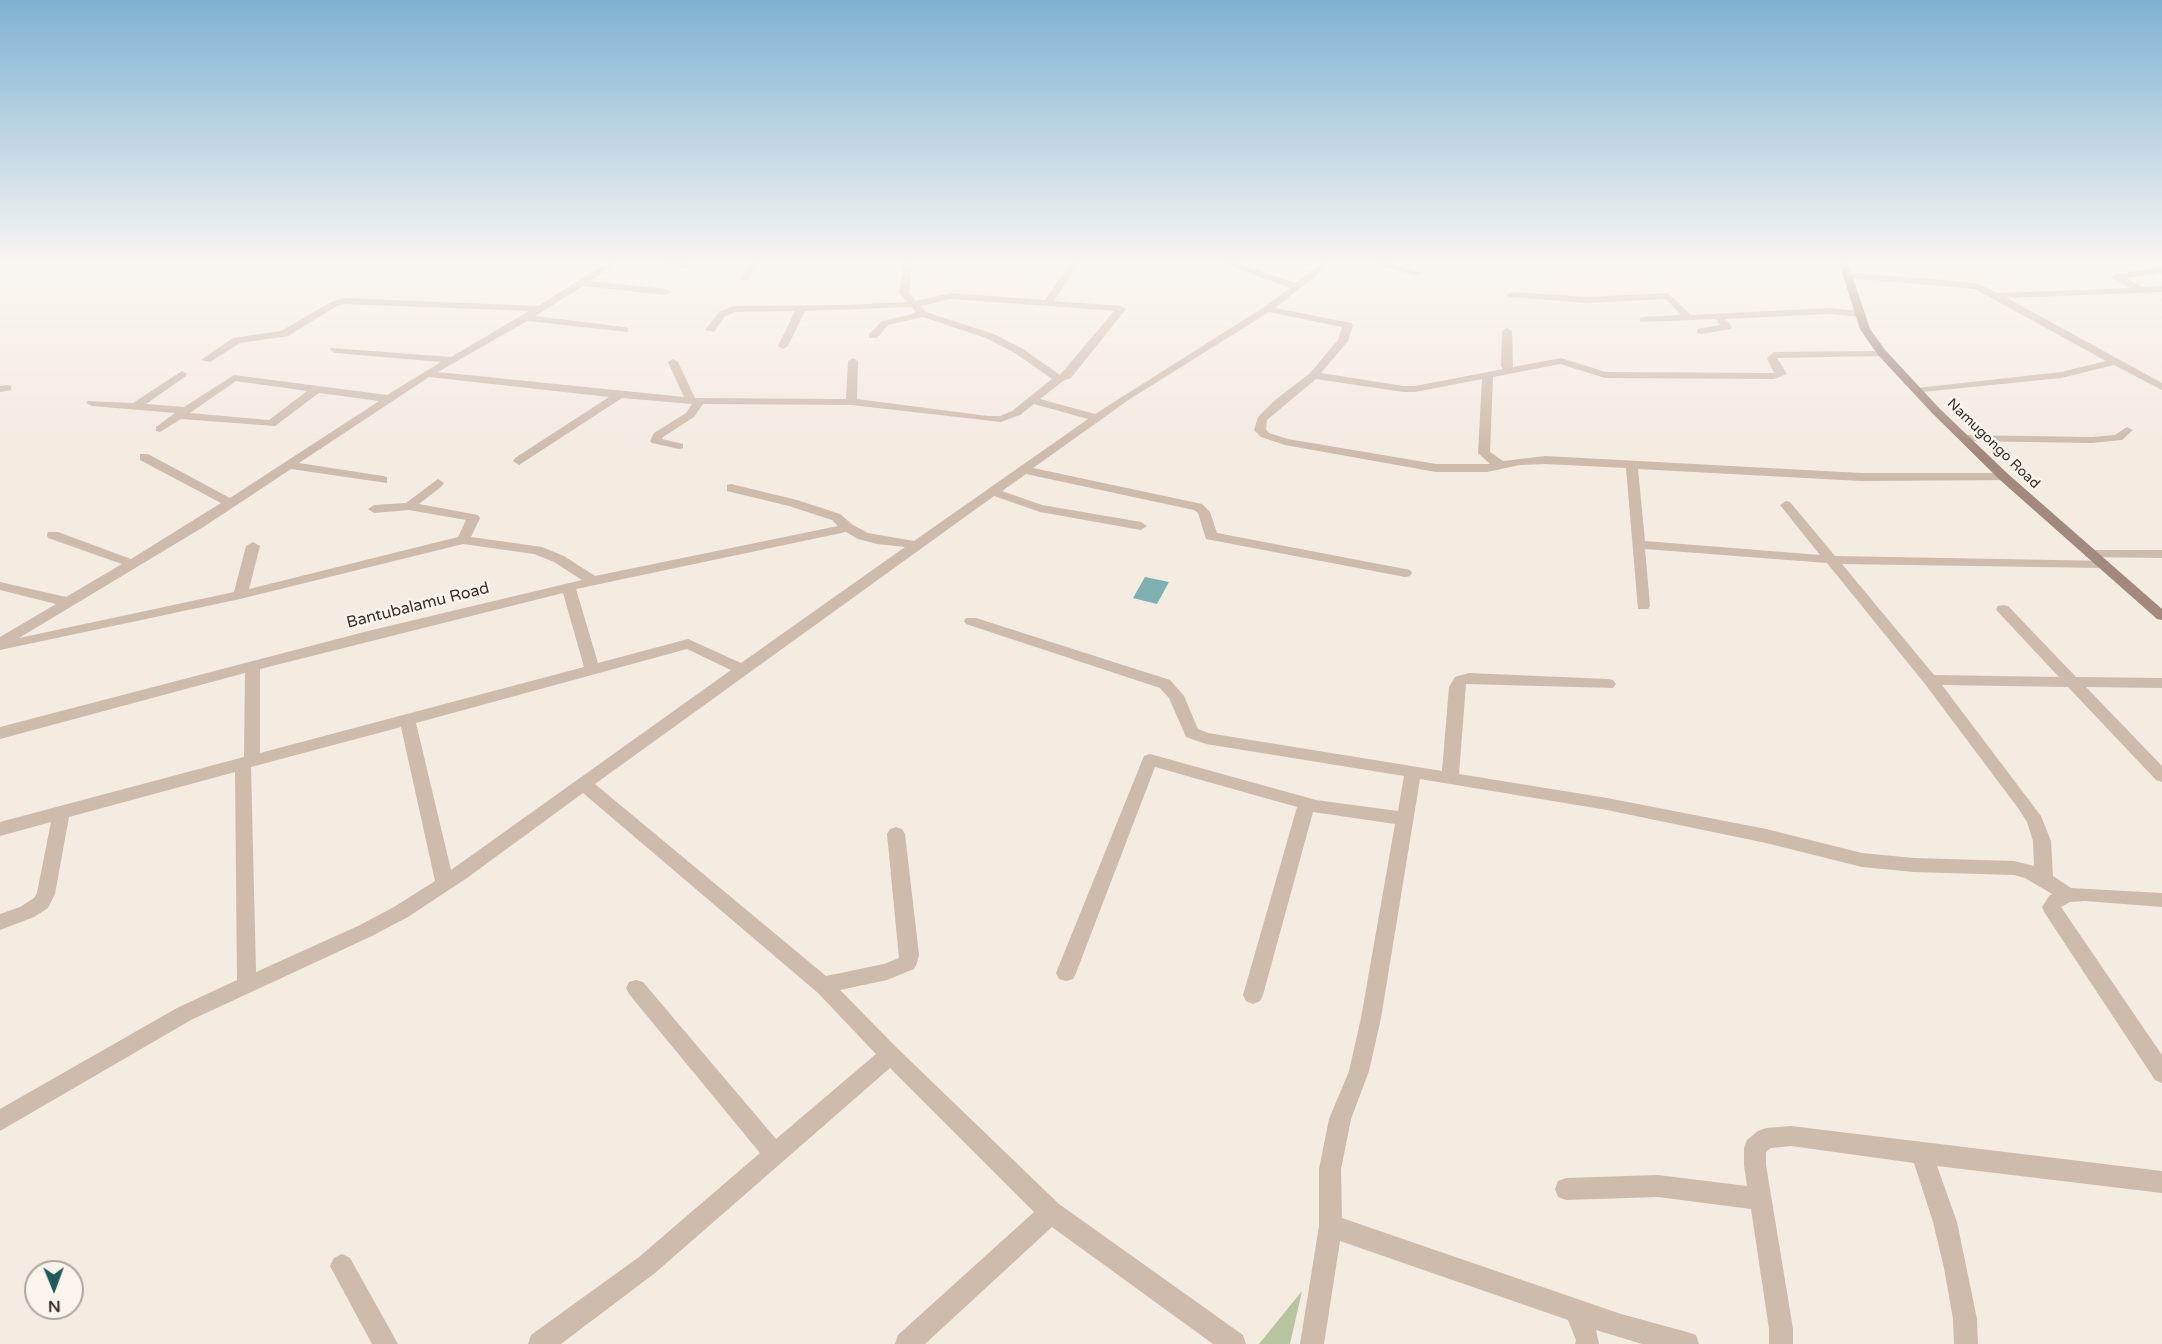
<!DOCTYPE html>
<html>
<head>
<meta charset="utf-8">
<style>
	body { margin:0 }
	#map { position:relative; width:2162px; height:1344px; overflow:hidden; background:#f4ebe1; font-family:"Varela Round",sans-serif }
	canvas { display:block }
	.north { position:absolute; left:24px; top:1260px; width:60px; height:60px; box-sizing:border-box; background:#fbf5ee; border:2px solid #aea6a0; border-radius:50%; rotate:179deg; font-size:16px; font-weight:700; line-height:24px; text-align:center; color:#3b302b }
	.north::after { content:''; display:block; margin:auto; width:21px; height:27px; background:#1f5a5e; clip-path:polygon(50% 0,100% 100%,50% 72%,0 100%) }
</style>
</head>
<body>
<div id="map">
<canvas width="2162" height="1344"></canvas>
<div class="north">N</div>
</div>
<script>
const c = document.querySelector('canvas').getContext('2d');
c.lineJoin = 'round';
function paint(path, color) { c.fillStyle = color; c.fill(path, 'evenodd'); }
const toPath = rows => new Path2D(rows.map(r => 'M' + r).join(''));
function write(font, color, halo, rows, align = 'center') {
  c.font = font + ' "Varela Round",sans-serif'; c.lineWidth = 5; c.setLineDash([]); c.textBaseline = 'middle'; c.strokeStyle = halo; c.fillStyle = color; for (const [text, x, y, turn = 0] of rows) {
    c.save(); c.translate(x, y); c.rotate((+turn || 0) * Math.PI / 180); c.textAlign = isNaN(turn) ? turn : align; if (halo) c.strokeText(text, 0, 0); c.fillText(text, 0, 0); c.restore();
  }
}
const green = toPath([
	[1302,1291,1290,1344,1259,1344]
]);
const water = toPath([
	[1145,577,1169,582,1157,604,1133,598]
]);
const minor = toPath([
	[606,263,617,263,590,281,666,289,671,292,666,295,583,286,535,316,624,327,628,328,628,332,527,321,438,372,684,397,668,362,673,359,678,362,695,398,846,399,848,361,853,358,858,361,857,399,988,416,1000,416,1012,411,1052,379,1015,353,986,338,923,317,888,325,877,338,869,338,869,334,882,321,916,313,912,307,805,311,788,346,783,349,778,346,795,311,735,312,725,316,714,332,705,330,719,312,733,306,847,305,907,302,899,293,904,263,913,263,909,293,916,301,950,293,1045,300,1070,263,1079,263,1054,301,1121,306,1126,309,1071,378,1063,381,1040,399,1095,414,1264,307,1290,288,1223,263,1237,263,1295,283,1322,263,1332,263,1275,308,1351,323,1353,325,1348,341,1321,373,1403,386,1415,386,1503,369,1501,366,1502,331,1507,328,1512,331,1513,367,1561,358,1606,372,1774,373,1767,358,1774,352,1886,351,1887,353,1882,356,1777,358,1787,374,1774,379,1605,378,1560,364,1493,377,1490,452,1503,461,1545,456,1861,473,2004,473,2010,477,2008,480,1861,481,1638,469,1645,541,1820,555,1780,505,1786,501,1790,502,1835,556,2108,561,2110,564,2103,568,1842,564,1934,675,2059,677,1998,612,1996,609,1998,606,2003,605,2008,606,2076,677,2162,678,2162,688,2086,687,2162,766,2162,782,2156,780,2068,687,1942,685,2041,816,2051,841,2053,876,2071,888,2162,893,2162,907,2085,901,2070,902,2061,907,2162,1055,2162,1083,2155,1080,2044,912,2042,907,2049,896,2052,894,2025,878,2014,875,1914,872,1862,867,1766,843,1607,810,1420,779,1381,1018,1369,1071,1351,1119,1341,1169,1342,1218,1621,1314,1687,1332,1696,1335,1699,1344,1642,1344,1596,1330,1599,1344,1575,1344,1576,1340,1568,1320,1340,1241,1324,1344,1300,1344,1319,1226,1319,1169,1329,1119,1349,1071,1361,1018,1395,824,1313,812,1263,995,1260,1001,1253,1004,1246,1001,1243,995,1297,807,1155,767,1076,973,1073,979,1066,981,1059,979,1056,973,1144,756,1150,754,1316,800,1398,811,1404,776,1206,744,1186,737,1169,698,1160,688,966,624,964,621,966,618,976,618,1170,680,1184,696,1198,729,1208,733,1442,771,1449,687,1455,677,1469,673,1608,679,1613,680,1616,684,1613,688,1466,684,1459,774,1607,798,1766,829,1862,853,1914,858,2014,861,2034,866,2033,841,2027,822,2018,808,1925,684,1827,563,1645,549,1650,606,1648,609,1638,609,1626,468,1545,464,1520,465,1487,472,1436,472,1285,445,1261,437,1254,430,1258,417,1274,401,1310,373,1338,340,1342,327,1269,312,1130,399,1033,468,1202,504,1210,512,1217,533,1405,569,1410,570,1412,573,1410,576,1405,577,1206,539,1198,513,1194,510,1026,474,1002,491,1042,505,1141,522,1147,526,1141,530,1040,512,994,496,595,784,826,976,884,964,899,958,887,834,890,829,896,827,902,829,905,834,919,955,917,963,914,969,887,980,840,990,897,1048,1059,1204,1243,1335,1246,1344,1213,1344,1052,1227,925,1344,895,1344,898,1335,1034,1212,890,1068,655,1273,561,1344,528,1344,531,1335,639,1257,760,1153,629,994,626,988,629,982,636,980,643,982,776,1139,876,1054,818,993,583,793,467,878,408,917,372,936,191,1020,0,1131,0,1109,177,1008,237,980,235,772,69,817,55,894,48,908,34,917,0,930,0,914,20,907,34,898,37,893,51,822,0,836,0,822,244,757,245,673,0,739,0,727,368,631,582,580,554,562,534,554,463,544,240,599,0,650,0,637,56,604,0,590,0,582,66,597,122,564,48,538,47,535,48,532,58,532,131,559,221,503,140,460,140,454,148,454,230,498,379,401,319,393,275,426,181,419,160,432,156,431,156,427,175,413,92,406,86,403,88,401,133,403,182,371,187,374,186,376,146,404,184,407,234,375,387,395,441,362,335,353,330,350,331,348,451,357,529,311,345,304,337,306,288,336,240,343,210,362,201,360,233,338,281,331,331,302,345,298,538,306,606,263],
	[950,299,1048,306,1114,311,1060,375,1023,349,994,334,926,312,921,306,950,299],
	[429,377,609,397,515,458,513,461,519,465,622,398,692,404,686,413,654,433,650,441,652,443,679,449,683,448,683,444,662,439,663,437,694,417,703,404,851,405,1001,422,1020,415,1034,404,1088,419,914,541,868,533,853,525,840,514,797,500,731,484,727,485,727,491,789,506,832,520,838,526,595,576,564,556,542,547,471,537,480,518,478,515,419,504,442,486,444,483,438,479,406,503,374,505,368,509,374,513,409,510,466,520,458,537,249,589,260,546,253,542,246,546,234,592,19,638,205,526,291,469,387,483,387,477,383,476,299,463,429,377],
	[1316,379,1403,392,1415,392,1482,379,1478,453,1490,464,1436,464,1288,439,1269,433,1266,429,1267,420,1316,379],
	[236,381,307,391,269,420,190,413,236,381],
	[846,532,858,539,877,544,905,547,741,663,688,639,598,663,576,589,846,532],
	[563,593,584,667,260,753,260,669,563,593],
	[687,649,731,670,451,870,416,723,687,649],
	[401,727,435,881,394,907,358,926,256,972,251,767,401,727],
	[659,263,688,263,689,265,685,268,659,263],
	[750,263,759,263,747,280,741,280,739,278,750,263],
	[1374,263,1390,263,1422,273,1417,276,1374,263],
	[2162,267,2162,273,2126,278,2143,287,2162,286,2162,292,2007,298,2162,383,2162,390,2114,365,2061,378,1913,393,1913,389,1917,388,2061,372,2106,361,1975,289,1847,278,1842,275,1847,272,1977,283,1997,293,2130,288,2111,277,2116,274,2162,267],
	[1512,292,1587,297,1668,293,1691,315,1829,308,1861,311,1866,314,1861,317,1829,314,1726,319,1732,327,1731,329,1701,334,1697,333,1697,329,1720,325,1716,319,1640,322,1640,318,1643,317,1681,315,1666,299,1587,303,1509,297,1507,295,1512,292],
	[7,385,11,386,11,390,0,392,0,386,7,385],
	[2127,427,2133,430,2122,440,2092,443,1964,441,1958,438,1964,435,2092,437,2115,435,2127,427],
	[2091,550,2162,550,2162,558,2086,557,2084,554,2086,551,2091,550],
	[1791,1126,2162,1171,2162,1193,1937,1166,1957,1222,1977,1319,1978,1344,1954,1344,1953,1319,1944,1268,1933,1222,1914,1163,1791,1146,1771,1148,1766,1152,1766,1165,1793,1329,1793,1344,1769,1344,1769,1329,1751,1209,1658,1197,1566,1200,1558,1197,1555,1189,1558,1181,1566,1178,1658,1175,1747,1186,1744,1165,1744,1148,1747,1140,1758,1131,1766,1128,1791,1126],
	[342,1254,350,1258,398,1344,372,1344,330,1266,334,1258,342,1254]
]);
const secondary = toPath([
	[1839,263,1848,263,1870,329,1886,351,1940,409,2008,474,2162,609,2162,620,2157,619,2000,480,1932,413,1878,355,1860,329,1839,263]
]);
const farStreetnames = [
	["Namugongo Road",1993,444,44]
];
const streetNames = [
	["Bantubalamu Road",418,606,-14]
];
paint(green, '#b8c4a0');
paint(water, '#7fb0b2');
paint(minor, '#cdbbac');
paint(secondary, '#a18a7d');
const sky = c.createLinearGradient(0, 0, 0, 452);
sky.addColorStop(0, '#7eb2d2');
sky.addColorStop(0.58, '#faf6f2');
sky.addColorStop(1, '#faf6f200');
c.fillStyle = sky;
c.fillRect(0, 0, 2162, 452);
write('14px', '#3b302b', '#fbf5ee', farStreetnames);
write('16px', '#3b302b', '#fbf5ee', streetNames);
</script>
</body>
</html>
